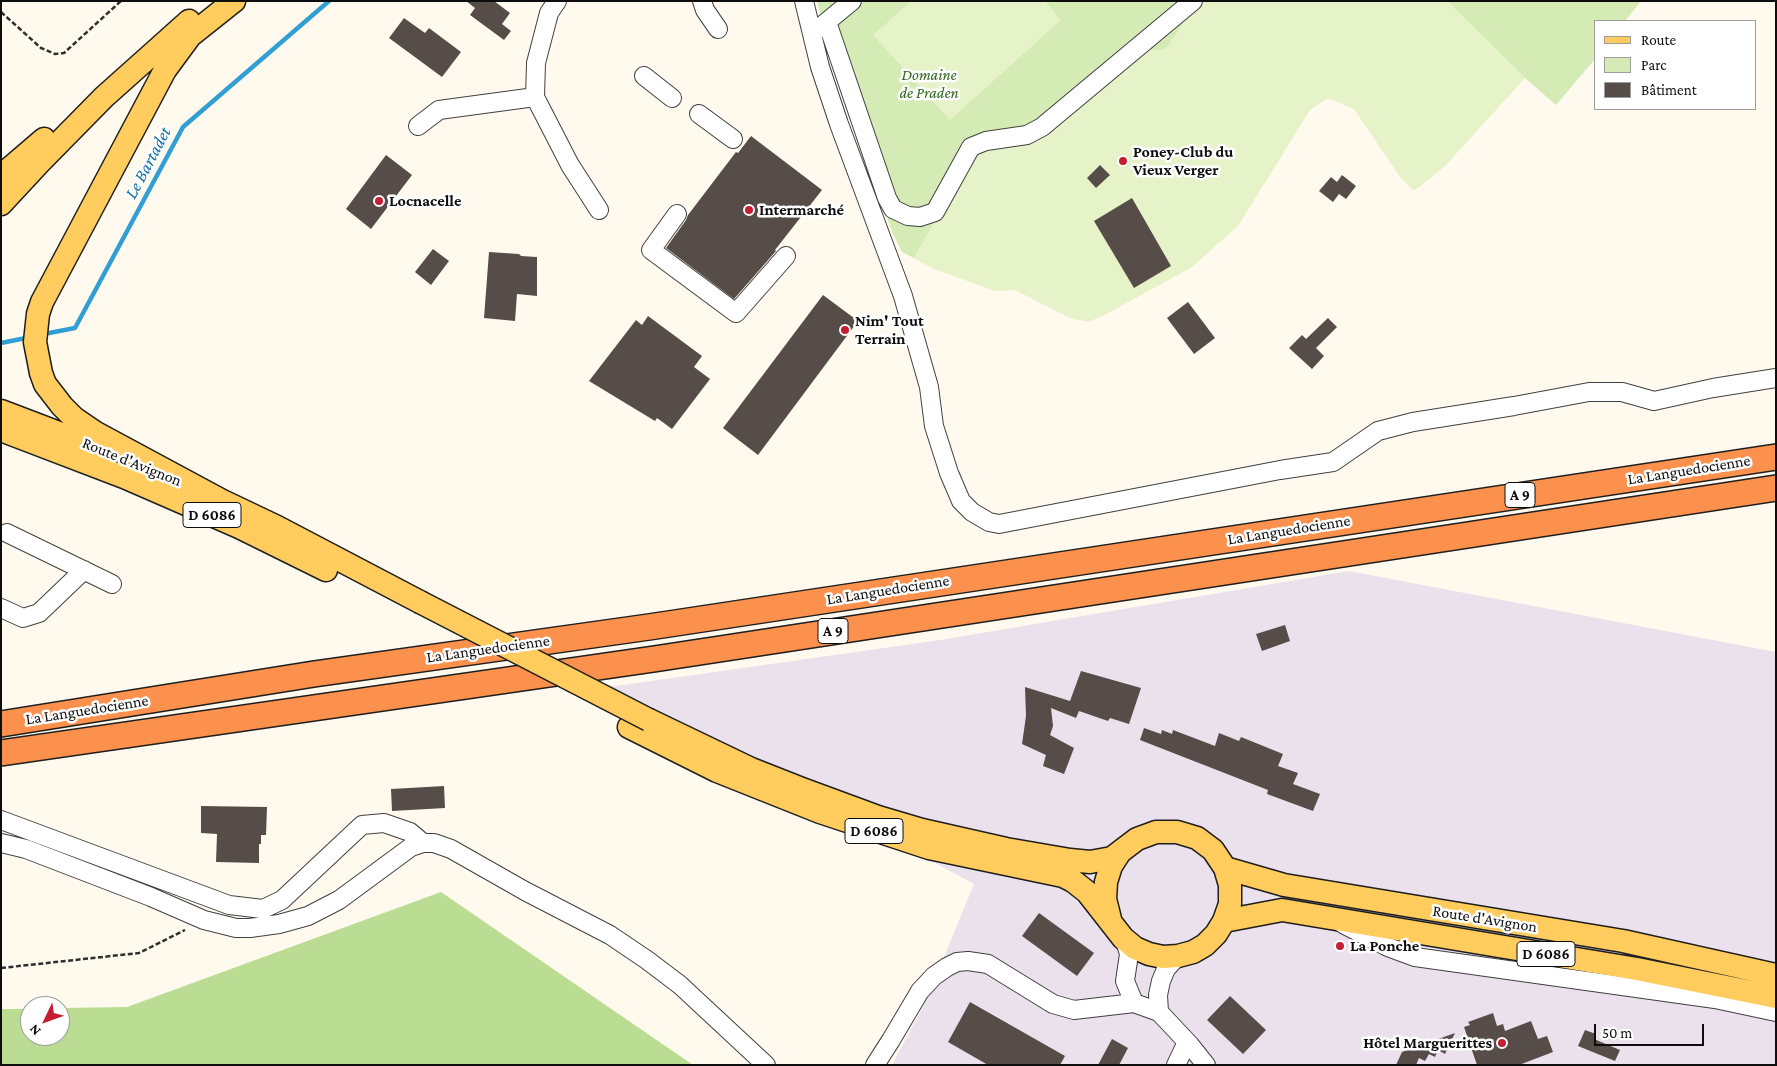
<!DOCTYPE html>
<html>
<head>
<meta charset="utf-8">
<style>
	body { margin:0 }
	#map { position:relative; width:1777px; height:1066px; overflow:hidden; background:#fffaed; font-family:"Crimson Pro",serif }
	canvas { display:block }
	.frame { position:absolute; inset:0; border:2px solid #0d0d0d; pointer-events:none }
	.legend { position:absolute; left:1594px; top:20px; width:162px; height:90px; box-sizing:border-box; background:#fff; border:1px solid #9e9e9e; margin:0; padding:6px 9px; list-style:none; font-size:15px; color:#0d0d0d }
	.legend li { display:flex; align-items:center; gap:10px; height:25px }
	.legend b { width:25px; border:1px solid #9e9e9e }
	.north { position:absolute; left:20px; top:996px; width:50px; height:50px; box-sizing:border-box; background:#fff; border:1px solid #9e9e9e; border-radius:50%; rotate:228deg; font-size:14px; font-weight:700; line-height:20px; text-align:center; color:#0d0d0d }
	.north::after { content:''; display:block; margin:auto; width:18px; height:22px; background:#c41e32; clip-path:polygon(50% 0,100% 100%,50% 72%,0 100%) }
	.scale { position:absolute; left:1594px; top:1024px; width:110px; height:22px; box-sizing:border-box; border:2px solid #0d0d0d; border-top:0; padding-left:6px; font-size:15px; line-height:18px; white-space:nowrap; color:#0d0d0d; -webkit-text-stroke:4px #fff; paint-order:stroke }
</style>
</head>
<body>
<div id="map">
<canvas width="1777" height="1066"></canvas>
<div class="frame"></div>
<ul class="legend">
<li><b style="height:6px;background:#ffcc5d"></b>Route</li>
<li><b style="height:14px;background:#d5ebb5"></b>Parc</li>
<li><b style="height:14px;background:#564d49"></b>Bâtiment</li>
</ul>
<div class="north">N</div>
<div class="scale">50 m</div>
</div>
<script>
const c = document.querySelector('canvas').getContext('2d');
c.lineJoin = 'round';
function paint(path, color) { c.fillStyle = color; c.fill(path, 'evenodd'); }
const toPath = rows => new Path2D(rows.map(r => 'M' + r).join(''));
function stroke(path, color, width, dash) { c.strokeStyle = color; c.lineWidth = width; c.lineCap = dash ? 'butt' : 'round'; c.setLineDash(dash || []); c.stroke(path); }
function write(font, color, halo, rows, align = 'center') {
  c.font = font + ' "Crimson Pro",serif'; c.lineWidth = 5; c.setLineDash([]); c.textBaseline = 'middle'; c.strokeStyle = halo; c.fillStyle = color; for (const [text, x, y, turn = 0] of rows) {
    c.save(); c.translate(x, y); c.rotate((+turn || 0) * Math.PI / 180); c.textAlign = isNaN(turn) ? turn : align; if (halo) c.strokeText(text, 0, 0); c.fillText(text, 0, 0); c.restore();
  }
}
const industrial = toPath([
	[1349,571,1776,652,1776,1065,892,1065,925,1003,974,884,609,687,940,640]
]);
const green = toPath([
	[817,1,1202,1,1194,7,1167,48,1157,51,1044,134,972,157,914,258,902,252,893,234,862,150,826,38],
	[1447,1,1641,1,1625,21,1596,21,1596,58,1556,105,1525,78]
]);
const forest = toPath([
	[441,892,693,1065,1,1065,1,1009,30,1009,30,1036,60,1036,60,1008,127,1007]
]);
const pitch = toPath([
	[911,1,1045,1,1061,20,950,120,873,35],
	[1202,1,1447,1,1525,78,1445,166,1414,191,1400,177,1354,109,1328,98,1310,110,1238,226,1192,267,1112,311,1089,322,1070,318,1015,290,995,291,934,269,914,258,972,157,984,149,1024,142,1144,48,1157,51,1167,48,1194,7]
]);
const stream = toPath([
	[44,334,75,328,183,127,329,1],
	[1,343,26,338]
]);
const building = toPath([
	[466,1,494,1,510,13,502,24,511,31,504,40,470,15,475,8],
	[404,18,425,33,429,28,461,52,442,77,389,38],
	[751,136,822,190,775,250,776,251,734,299,666,248,686,220,688,215,736,152,738,153],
	[386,155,412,175,371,229,346,209],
	[1100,165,1110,175,1096,188,1087,178],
	[1342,175,1356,186,1346,199,1339,194,1333,202,1319,191,1331,177,1337,182],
	[1132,198,1171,266,1134,288,1094,221],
	[433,249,449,261,431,285,415,272],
	[489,252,519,254,521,256,537,257,537,296,517,294,515,321,484,318],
	[823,295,858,321,758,455,723,428],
	[1188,302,1215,338,1194,354,1167,318],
	[648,316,702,356,694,367,710,379,672,429,657,418,655,421,589,381,636,320,642,325],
	[1328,318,1337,327,1316,348,1324,356,1312,369,1289,348,1302,335,1306,339],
	[1285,625,1290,641,1262,651,1256,634],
	[1081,671,1141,688,1129,724,1110,718,1108,721,1079,711,1076,718,1051,708,1053,726,1050,735,1074,748,1064,774,1043,766,1046,755,1022,744,1026,716,1025,687,1070,701],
	[1144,728,1161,734,1162,730,1172,734,1173,730,1215,746,1219,733,1239,741,1241,737,1283,754,1278,766,1298,773,1293,784,1320,794,1313,811,1267,794,1268,790,1140,740],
	[444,786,445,808,392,811,391,789],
	[201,806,267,807,266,835,261,835,261,844,259,844,259,863,216,862,217,834,201,833],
	[1039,913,1094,953,1077,976,1022,936],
	[1230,996,1266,1030,1243,1054,1207,1020],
	[970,1002,1065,1056,1060,1065,988,1065,948,1042],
	[1493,1013,1497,1026,1503,1024,1505,1031,1531,1021,1538,1039,1547,1036,1553,1052,1519,1065,1477,1065,1464,1027,1470,1025,1468,1022],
	[1585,1030,1596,1034,1594,1039,1620,1050,1615,1061,1578,1046],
	[1455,1033,1445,1054,1438,1050,1435,1057,1429,1054,1425,1061,1419,1058,1416,1065,1396,1065,1402,1052],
	[1112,1039,1128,1048,1119,1065,1098,1065]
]);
const path = toPath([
	[1,12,41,48,55,54,64,53,121,1],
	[1,968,139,953,185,930]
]);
const minor = toPath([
	[557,1,549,13,536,63,535,97,570,165,599,210],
	[702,1,705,10,718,29],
	[804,1,820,67,839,124,903,296,929,387,934,426,949,473,961,501,972,512,989,522,999,524,1280,470,1333,462,1378,431,1413,422,1514,406,1589,392,1622,392,1654,401,1713,388,1776,378],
	[827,22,887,198,893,209,908,216,920,217,935,212,971,147,986,141,1027,135,1042,127,1193,1],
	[818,29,852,1],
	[644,76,672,98],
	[699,114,733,139],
	[418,126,439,110,535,97],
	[677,214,651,250,736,313,786,256],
	[7,533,112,584],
	[1,608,23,618,39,613,84,570],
	[1,820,229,905,263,909,282,900,362,825,384,823,410,832,423,843],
	[1,843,26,849,151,897,204,920,236,928,250,928,279,924,308,916,339,900,411,847,423,843,434,843,451,849,525,891,610,935,647,960,680,985,766,1065],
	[1343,924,1388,947,1415,957,1715,999,1776,1012],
	[1123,938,1127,947,1129,954,1125,981,1134,1003],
	[1178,956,1166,969,1161,981,1158,995,1159,1012,1190,1045,1206,1065],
	[875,1065,891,1040,920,991,934,976,947,967,957,962,968,961,988,964,1053,1004,1074,1010,1134,1003,1159,1012],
	[1176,1065,1187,1042]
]);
const major = toPath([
	[1,176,44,139],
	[1,204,40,162,104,97,189,21],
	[1,411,106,451],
	[1,430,124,477,239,527,326,570],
	[214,497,277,527,420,602],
	[226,503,96,433,74,418,62,406,45,384,41,373,35,342,38,314,42,302,165,70,190,36,234,1],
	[629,727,717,771,820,812,929,848,1063,876,1073,881,1087,892,1123,938,1135,948,1149,954,1163,957,1178,956,1193,952,1205,945,1216,934,1224,921,1230,904,1230,885,1225,868,1213,850,1197,838,1177,832,1156,832,1137,839,1112,858,1090,862,1070,860,1006,849,922,830,878,817,802,789,751,769,649,720],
	[1225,868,1284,885,1623,941,1776,975],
	[1110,919,1105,899,1106,882,1111,866,1120,852],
	[1224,921,1282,910,1637,969,1776,997]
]);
const highway = toPath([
	[1,724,314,674,649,627,1776,457],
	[1,753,654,659,1776,488]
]);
const majorBridge = toPath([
	[420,602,649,720]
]);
const markers = [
	[1123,161,5,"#c41e32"],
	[379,201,5,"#c41e32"],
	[749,210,5,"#c41e32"],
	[845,330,5,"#c41e32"],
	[1340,946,5,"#c41e32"],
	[1502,1043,5,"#c41e32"]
];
const shields = [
	[1520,495,30],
	[212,515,58],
	[833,631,30],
	[874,831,58],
	[1546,954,58]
];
const shieldNames = [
	["A 9",1520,495],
	["D 6086",212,515],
	["A 9",833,631],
	["D 6086",874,831],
	["D 6086",1546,954]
];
const parkNames = [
	["Domaine",929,75],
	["de Praden",929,93]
];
const poiNames = [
	["Poney-Club du",1133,152],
	["Vieux Verger",1133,170],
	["Locnacelle",389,201],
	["Intermarché",759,210],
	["Nim' Tout",855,321],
	["Terrain",855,339],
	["La Ponche",1350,946],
	["Hôtel Marguerittes",1492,1043,"right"]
];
const streetNames = [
	["Route d'Avignon",132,462,22],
	["La Languedocienne",1689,470,-9],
	["La Languedocienne",1289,530,-9],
	["La Languedocienne",888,590,-9],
	["La Languedocienne",488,649,-8],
	["La Languedocienne",87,710,-9],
	["Route d'Avignon",1485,919,9]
];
const waterNames = [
	["Le Bartadet",148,163,-62]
];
paint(industrial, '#eae1ec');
paint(green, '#d5ebb5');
paint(forest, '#badd93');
paint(pitch, '#e6f2c7');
stroke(stream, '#329fd4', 4.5);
paint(building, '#564d49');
stroke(minor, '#404040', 20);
stroke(major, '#1e1e1e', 25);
stroke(highway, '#1e1e1e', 28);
stroke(path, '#2f2f2f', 2.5, [5, 2.5]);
stroke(minor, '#fff', 18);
stroke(major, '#ffcc5d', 22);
stroke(highway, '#fc914e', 25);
stroke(majorBridge, '#1e1e1e', 25, []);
stroke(majorBridge, '#ffcc5d', 22);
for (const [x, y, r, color] of markers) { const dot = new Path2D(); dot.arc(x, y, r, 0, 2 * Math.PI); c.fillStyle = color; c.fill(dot); stroke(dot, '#fff', 2); }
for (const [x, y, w] of shields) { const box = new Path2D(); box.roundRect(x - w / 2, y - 12.5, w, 25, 4); c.fillStyle = '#fff'; c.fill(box); stroke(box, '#0d0d0d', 1); }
write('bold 15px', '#0d0d0d', null, shieldNames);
write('italic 16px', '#30681a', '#fff', parkNames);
write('bold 16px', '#0d0d0d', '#fff', poiNames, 'left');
write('16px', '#0d0d0d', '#fff', streetNames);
write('italic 18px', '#106fa5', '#fff', waterNames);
</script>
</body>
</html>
